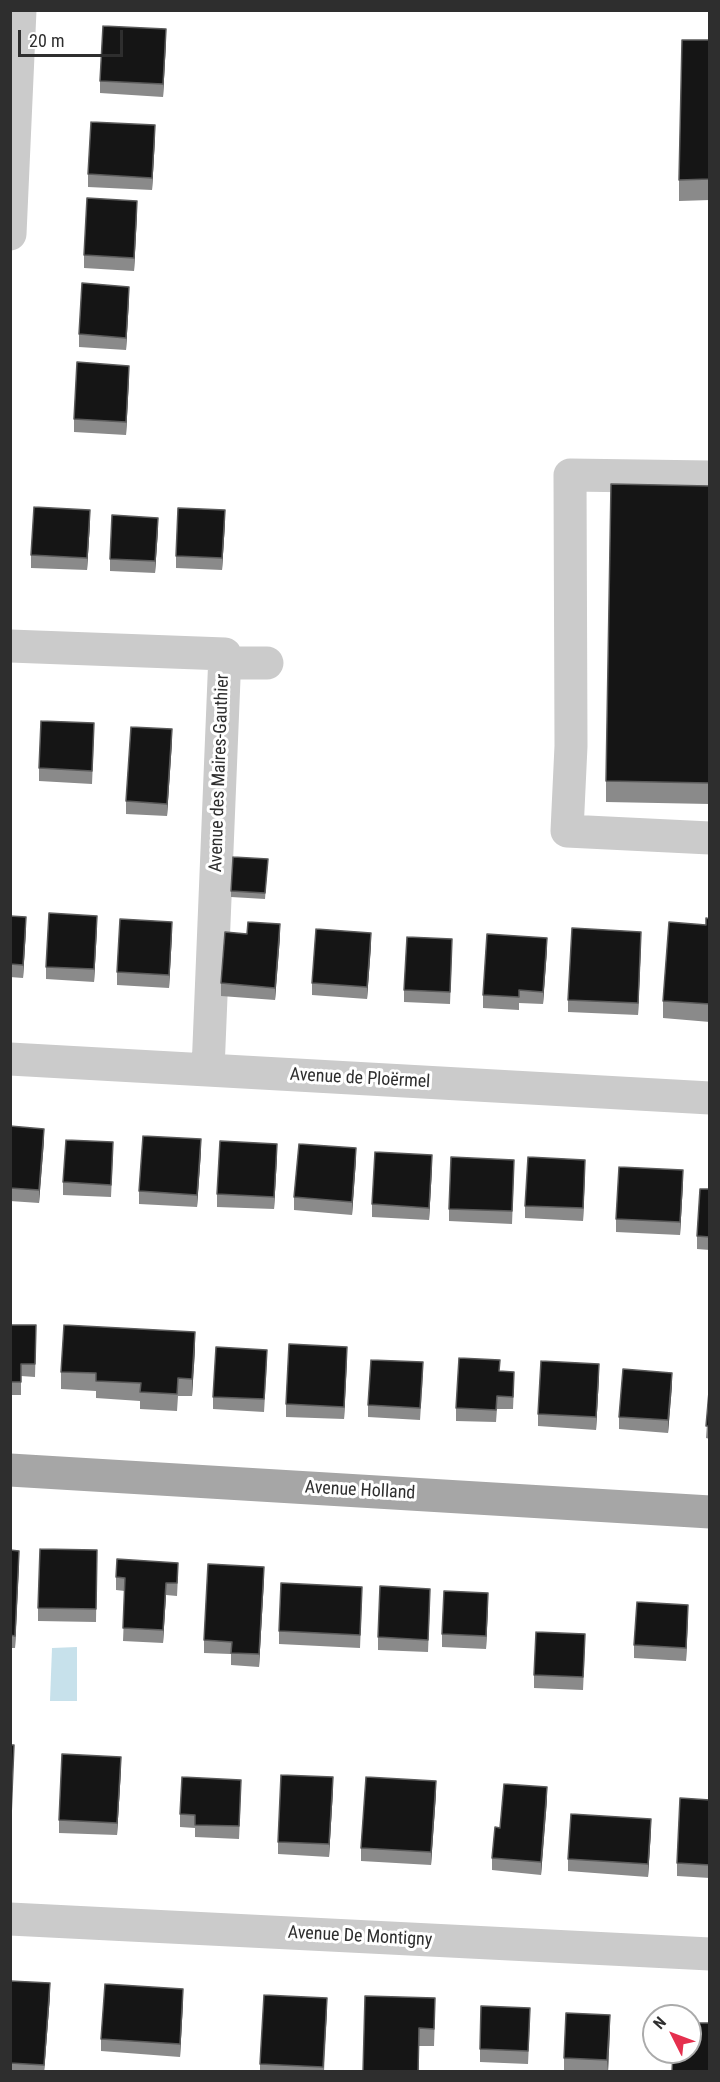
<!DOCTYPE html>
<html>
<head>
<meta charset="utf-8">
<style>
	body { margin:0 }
	#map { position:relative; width:720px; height:2082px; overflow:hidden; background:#fff; font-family:"Roboto Condensed",sans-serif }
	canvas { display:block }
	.frame { position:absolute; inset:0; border:12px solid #2e2e2e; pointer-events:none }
	.north { position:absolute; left:642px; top:2004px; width:60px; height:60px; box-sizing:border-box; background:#fff; border:2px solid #ababab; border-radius:50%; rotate:312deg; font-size:16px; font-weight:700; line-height:24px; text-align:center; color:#2e2e2e }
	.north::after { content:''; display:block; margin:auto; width:21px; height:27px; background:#e5304e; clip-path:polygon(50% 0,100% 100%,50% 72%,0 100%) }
	.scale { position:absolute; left:18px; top:30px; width:105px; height:27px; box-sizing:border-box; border:3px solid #2e2e2e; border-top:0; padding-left:8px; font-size:18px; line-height:21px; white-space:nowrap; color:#2e2e2e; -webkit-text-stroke:4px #fff; paint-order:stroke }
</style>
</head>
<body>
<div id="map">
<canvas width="720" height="2082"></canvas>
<div class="frame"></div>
<div class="north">N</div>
<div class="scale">20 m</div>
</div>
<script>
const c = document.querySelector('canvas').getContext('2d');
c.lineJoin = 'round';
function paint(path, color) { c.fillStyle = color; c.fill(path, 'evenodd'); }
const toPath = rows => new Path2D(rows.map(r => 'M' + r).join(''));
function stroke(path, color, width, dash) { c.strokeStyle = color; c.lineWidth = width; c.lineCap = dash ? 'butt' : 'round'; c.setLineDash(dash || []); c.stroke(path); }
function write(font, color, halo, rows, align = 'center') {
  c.font = font + ' "Roboto Condensed",sans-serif'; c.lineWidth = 6; c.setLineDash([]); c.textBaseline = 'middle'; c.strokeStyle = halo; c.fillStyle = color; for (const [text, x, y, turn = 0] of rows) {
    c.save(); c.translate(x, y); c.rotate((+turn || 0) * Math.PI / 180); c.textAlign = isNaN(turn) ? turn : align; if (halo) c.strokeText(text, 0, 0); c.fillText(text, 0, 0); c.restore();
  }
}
const water = toPath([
	[77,1647,77,1701,50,1701,52,1648]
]);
const minor = toPath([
	[10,234,20,10],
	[710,477,570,475,571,746,567,831,710,838],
	[10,646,225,654,208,1070],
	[224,663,267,663],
	[10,1059,710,1098],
	[10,1919,710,1954]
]);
const major = toPath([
	[10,1470,710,1512]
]);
const wall = toPath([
	[710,40,710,200,679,201,679,180],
	[166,42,163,97,100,93,100,81],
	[155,138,152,190,88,187,88,174],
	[137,214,134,271,84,268,84,255],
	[129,299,126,350,79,347,79,334],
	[129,378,126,435,74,432,74,419],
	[710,486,710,804,606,802,606,781],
	[90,523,87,570,31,568,31,555],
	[225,523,222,570,176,568,176,556],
	[158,530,155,573,110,571,110,559],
	[94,736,92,784,39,781,39,768],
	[172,742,167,816,126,814,126,801],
	[268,859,265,899,231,897,231,891],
	[10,916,26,930,23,978,10,977],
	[710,919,710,1022,663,1018,663,1001],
	[97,928,94,982,46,979,46,967],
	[172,934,169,988,117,985,117,972],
	[280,937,275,1000,221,996,221,983],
	[641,944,638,1015,568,1012,568,1000],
	[371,946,367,999,312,995,312,983],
	[547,950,543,1004,519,1003,519,1010,483,1008,483,995],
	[452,952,450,1004,404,1002,404,990],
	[10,1126,44,1141,39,1203,10,1201],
	[201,1152,197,1207,139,1204,139,1191],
	[113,1155,111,1197,63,1195,63,1182],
	[277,1157,274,1209,217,1207,217,1194],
	[356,1160,352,1215,294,1210,294,1197],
	[432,1168,429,1220,372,1217,372,1204],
	[514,1172,512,1224,449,1221,449,1209],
	[585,1173,583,1221,525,1218,525,1206],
	[683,1183,680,1235,616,1232,616,1219],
	[710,1189,710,1250,697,1249,697,1236],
	[10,1325,36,1338,35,1377,21,1376,21,1395,10,1395],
	[195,1350,192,1396,178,1396,177,1411,140,1409,140,1401,96,1398,96,1391,61,1389,61,1372],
	[347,1359,344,1419,286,1417,286,1404],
	[267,1363,264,1412,213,1409,213,1397],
	[500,1371,514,1385,513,1409,497,1409,496,1422,456,1421,456,1408],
	[423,1375,420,1420,368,1417,368,1405],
	[599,1377,596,1430,538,1426,538,1414],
	[710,1380,710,1439,706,1438],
	[672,1386,668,1433,619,1429,619,1417],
	[10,1550,19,1563,15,1648,10,1648],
	[97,1550,96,1622,38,1621,38,1608],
	[178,1576,177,1596,166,1595,163,1643,123,1641,125,1591,116,1590,116,1577],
	[264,1579,259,1667,231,1665,231,1654,204,1653,204,1640],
	[362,1599,360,1648,279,1644,279,1631],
	[430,1601,428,1652,378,1650,378,1637],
	[488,1606,486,1649,442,1647,442,1634],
	[688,1617,686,1661,634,1658,634,1645],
	[585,1647,583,1690,534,1688,534,1675],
	[121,1770,117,1835,59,1833,59,1820],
	[333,1790,329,1857,278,1854,278,1842],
	[241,1792,239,1839,195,1837,195,1828,180,1827,180,1814],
	[436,1794,431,1865,361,1861,361,1848],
	[547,1800,541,1875,492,1870,492,1858,500,1828],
	[710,1800,710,1878,677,1876,677,1863],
	[651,1831,648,1877,568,1871,568,1859],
	[10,1981,50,1996,44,2072,10,2072],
	[183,2002,180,2057,101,2051,101,2039],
	[327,2011,324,2072,260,2072,260,2064],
	[435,2015,434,2046,419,2046,419,2072,363,2072],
	[530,2021,528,2064,480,2062,480,2049],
	[610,2028,608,2072,564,2071,564,2058]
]);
const shadedWall = toPath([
	[166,29,166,42,163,97,163,84],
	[155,125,155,138,152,190,152,178],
	[137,201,137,214,134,271,134,258],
	[129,287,129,299,126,350,126,338],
	[129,366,129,378,126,435,126,422],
	[90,510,90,523,87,570,87,558],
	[225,510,225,523,222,570,222,558],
	[158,518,158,530,155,573,155,561],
	[172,729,172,742,167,816,167,804],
	[97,916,97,928,94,982,94,969],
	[26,917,26,930,23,978,23,965],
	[172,922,172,934,169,988,169,975],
	[280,924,280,937,275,1000,275,988],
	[641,932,641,944,638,1015,638,1003],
	[371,933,371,946,367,999,367,987],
	[547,938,547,950,543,1004,543,992],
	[44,1129,44,1141,39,1203,39,1190],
	[201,1139,201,1152,197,1207,197,1195],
	[277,1144,277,1157,274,1209,274,1197],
	[356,1148,356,1160,352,1215,352,1202],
	[432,1155,432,1168,429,1220,429,1208],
	[585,1160,585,1173,583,1221,583,1208],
	[683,1170,683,1183,680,1235,680,1222],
	[195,1332,195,1350,192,1396,192,1379],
	[347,1347,347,1359,344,1419,344,1407],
	[599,1364,599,1377,596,1430,596,1417],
	[672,1373,672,1386,668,1433,668,1420],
	[19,1551,19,1563,15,1648,15,1636],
	[264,1567,264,1579,259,1667,259,1654],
	[166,1583,166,1595,163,1643,163,1630],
	[488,1593,488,1606,486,1649,486,1636],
	[688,1605,688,1617,686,1661,686,1648],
	[121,1757,121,1770,117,1835,117,1823],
	[333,1777,333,1790,329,1857,329,1844],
	[436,1781,436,1794,431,1865,431,1852],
	[547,1787,547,1800,541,1875,541,1862],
	[651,1819,651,1831,648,1877,648,1864],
	[50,1983,50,1996,44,2072,44,2065],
	[183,1989,183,2002,180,2057,180,2044],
	[327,1998,327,2011,323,2072,323,2067],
	[610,2015,610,2028,608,2072,607,2060]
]);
const building = toPath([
	[103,26,166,29,163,84,100,81,103,26],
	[682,40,710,40,710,179,679,180,682,40],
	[91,122,155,125,152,178,88,174,91,122],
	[87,198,137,201,134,258,84,255,87,198],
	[82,283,129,287,126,338,79,334,82,283],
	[77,362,129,366,126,422,74,419,77,362],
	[611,484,710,486,710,783,606,781,611,484],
	[34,507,90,510,87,558,31,555,34,507],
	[178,508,225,510,222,558,176,556,178,508],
	[112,515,158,518,155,561,110,559,112,515],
	[41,721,94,723,92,771,39,768,41,721],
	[131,727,172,729,167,804,126,801,131,727],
	[233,857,268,859,265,893,231,891,233,857],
	[49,913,97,916,94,969,46,967,49,913],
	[10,916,26,917,23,965,10,964,10,916],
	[706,918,710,919,710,1004,663,1001,669,922,706,925,706,918],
	[120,919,172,922,169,975,117,972,120,919],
	[248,922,280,924,275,988,221,983,225,932,247,934,248,922],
	[572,928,641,932,638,1003,568,1000,572,928],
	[316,929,371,933,367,987,312,983,316,929],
	[487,934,547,938,543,992,519,990,519,997,483,995,487,934],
	[407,937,452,939,450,992,404,990,407,937],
	[10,1126,44,1129,39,1190,10,1188,10,1126],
	[143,1136,201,1139,197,1195,139,1191,143,1136],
	[66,1140,113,1142,111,1185,63,1182,66,1140],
	[220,1141,277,1144,274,1197,217,1194,220,1141],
	[299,1144,356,1148,352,1202,294,1197,299,1144],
	[375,1152,432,1155,429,1208,372,1204,375,1152],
	[451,1157,514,1160,512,1211,449,1209,451,1157],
	[528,1157,585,1160,583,1208,525,1206,528,1157],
	[619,1167,683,1170,680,1222,616,1219,619,1167],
	[700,1189,710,1189,710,1237,697,1236,700,1189],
	[10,1325,36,1325,35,1364,21,1364,21,1382,10,1382,10,1325],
	[64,1325,195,1332,192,1379,178,1378,177,1394,140,1392,141,1383,96,1381,96,1373,61,1372,64,1325],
	[289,1344,347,1347,344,1407,286,1404,289,1344],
	[216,1347,267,1350,264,1399,213,1397,216,1347],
	[459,1358,500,1360,499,1371,514,1372,513,1397,497,1396,496,1410,456,1408,459,1358],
	[371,1360,423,1362,420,1408,368,1405,371,1360],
	[541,1361,599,1364,596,1417,538,1414,541,1361],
	[623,1369,672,1373,668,1420,619,1417,623,1369],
	[710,1380,710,1426,706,1426,710,1380],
	[40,1549,97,1550,96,1609,38,1608,40,1549],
	[10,1550,19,1551,15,1636,10,1635,10,1550],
	[117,1559,178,1563,177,1583,166,1583,163,1630,123,1628,125,1578,116,1577,117,1559],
	[208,1564,264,1567,259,1654,231,1653,232,1642,204,1640,208,1564],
	[281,1583,362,1587,360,1635,279,1631,281,1583],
	[380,1586,430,1589,428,1640,378,1637,380,1586],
	[444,1591,488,1593,486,1636,442,1634,444,1591],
	[637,1602,688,1605,686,1648,634,1645,637,1602],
	[536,1632,585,1634,583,1677,534,1675,536,1632],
	[10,1745,14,1745,11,1817,10,1817,10,1745],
	[62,1754,121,1757,117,1823,59,1820,62,1754],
	[281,1775,333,1777,329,1844,278,1842,281,1775],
	[182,1777,241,1780,239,1826,195,1825,195,1815,180,1814,182,1777],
	[366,1777,436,1781,431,1852,361,1848,366,1777],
	[504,1784,547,1787,541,1862,492,1858,495,1827,500,1828,504,1784],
	[680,1798,710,1800,710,1865,677,1863,680,1798],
	[571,1814,651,1819,648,1864,568,1859,571,1814],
	[10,1981,50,1983,44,2065,10,2063,10,1981],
	[105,1984,183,1989,180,2044,101,2039,105,1984],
	[264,1995,327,1998,323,2067,260,2064,264,1995],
	[365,1996,435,1998,434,2029,419,2028,418,2072,363,2072,365,1996],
	[481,2006,530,2008,528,2051,480,2049,481,2006],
	[566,2013,610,2015,607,2060,564,2058,566,2013],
	[690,2023,710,2023,710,2072,672,2072,673,2052,690,2052,690,2023]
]);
const streetNames = [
	["Avenue des Maires-Gauthier",220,773,-88],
	["Avenue de Ploërmel",360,1079,3],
	["Avenue Holland",360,1491,3],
	["Avenue De Montigny",360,1937,3]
];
paint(water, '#c7e1eb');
stroke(minor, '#cbcbcb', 33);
stroke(major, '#a6a6a6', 33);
paint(wall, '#8a8a8a');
paint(shadedWall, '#5b5b5b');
paint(building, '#151515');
stroke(building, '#5b5b5b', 1.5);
write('18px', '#2e2e2e', '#fff', streetNames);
</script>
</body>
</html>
